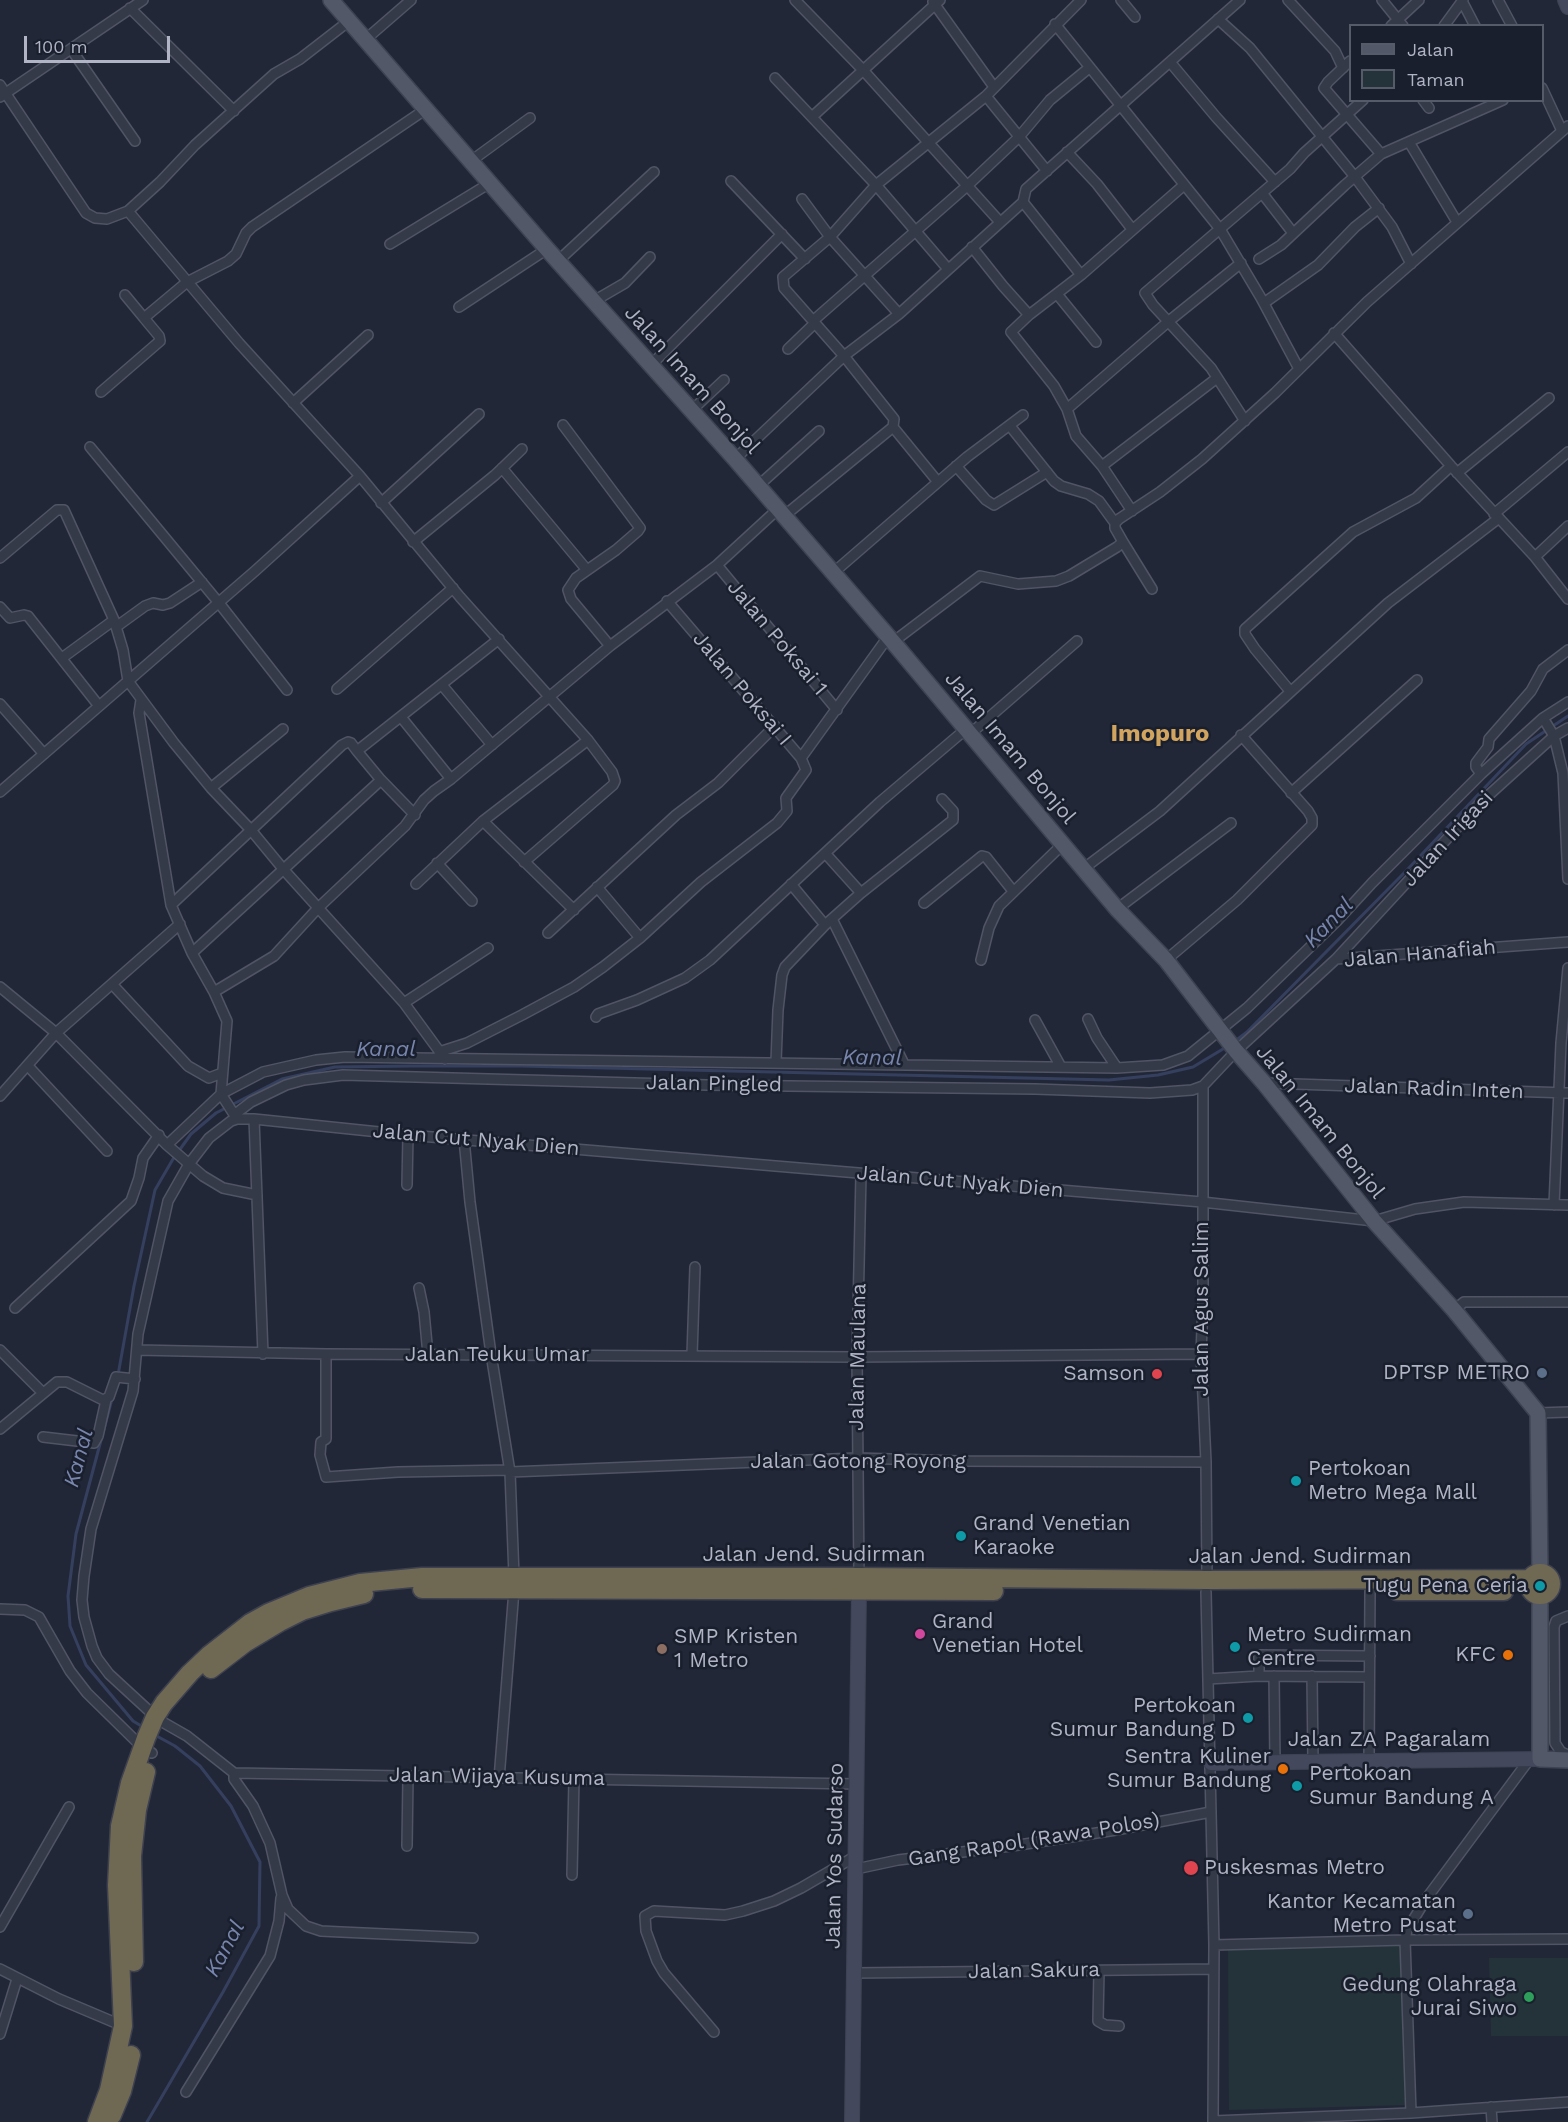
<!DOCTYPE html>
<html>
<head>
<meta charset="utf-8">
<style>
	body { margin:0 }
	#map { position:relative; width:1568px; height:2122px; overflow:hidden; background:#222738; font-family:"Work Sans",sans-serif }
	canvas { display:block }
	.legend { position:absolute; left:1349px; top:24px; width:195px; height:78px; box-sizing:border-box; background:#1a1f2d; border:2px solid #565b6a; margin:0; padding:8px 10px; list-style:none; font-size:18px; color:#b0b4c5 }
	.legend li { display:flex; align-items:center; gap:12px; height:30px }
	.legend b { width:30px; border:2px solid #565b6a }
	.scale { position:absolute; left:24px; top:36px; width:146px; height:27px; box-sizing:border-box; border:3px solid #b0b4c5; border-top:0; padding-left:8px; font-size:18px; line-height:21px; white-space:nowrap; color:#b0b4c5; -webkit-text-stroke:4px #1a1f2d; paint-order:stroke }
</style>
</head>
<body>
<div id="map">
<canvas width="1568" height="2122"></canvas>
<ul class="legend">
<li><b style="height:8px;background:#535869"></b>Jalan</li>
<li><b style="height:16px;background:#233339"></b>Taman</li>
</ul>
<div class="scale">100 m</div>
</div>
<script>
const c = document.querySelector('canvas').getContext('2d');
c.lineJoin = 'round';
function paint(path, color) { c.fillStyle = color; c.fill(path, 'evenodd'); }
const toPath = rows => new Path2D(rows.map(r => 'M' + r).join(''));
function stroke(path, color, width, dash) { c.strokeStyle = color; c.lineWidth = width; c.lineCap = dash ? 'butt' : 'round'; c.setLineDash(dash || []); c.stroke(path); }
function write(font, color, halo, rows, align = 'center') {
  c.font = font + ' "Work Sans",sans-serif'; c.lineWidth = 5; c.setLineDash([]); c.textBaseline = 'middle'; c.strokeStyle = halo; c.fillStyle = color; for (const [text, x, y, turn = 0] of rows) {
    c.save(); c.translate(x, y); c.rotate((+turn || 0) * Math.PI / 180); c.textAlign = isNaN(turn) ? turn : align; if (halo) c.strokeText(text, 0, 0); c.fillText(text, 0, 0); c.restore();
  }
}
const green = toPath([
	[1402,1946,1405,2105,1229,2110,1228,1948],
	[1489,1958,1568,1958,1568,2036,1491,2036]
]);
const stream = toPath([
	[1235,1041,1247,1032,1406,871,1526,744,1568,716],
	[118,1375,134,1286,155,1190,173,1159,191,1134,216,1113,282,1079,335,1067,411,1066,521,1066,1109,1080,1158,1075,1193,1067,1228,1046],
	[112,1399,76,1534,68,1596,70,1626,86,1665,133,1721,143,1727],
	[147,2122,223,1992,259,1926,260,1862,231,1806,200,1766,175,1746,153,1734]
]);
const street = toPath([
	[795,0,863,70,1000,222],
	[1121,0,1135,17],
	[1288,0,1335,51,1343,68],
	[1382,0,1403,26],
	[1498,0,1512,26],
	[1462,1,1475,26],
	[933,2,994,87],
	[130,8,234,111],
	[1218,19,1250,48,1355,177,1392,227,1411,264],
	[1055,24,1220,229,1261,298,1299,369],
	[1391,26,1419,0],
	[1444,26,1463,0],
	[366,39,411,0],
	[71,49,135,141],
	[1350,61,1328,82,1324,88,1381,154],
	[1170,62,1216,117,1275,182],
	[775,78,876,185,948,269],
	[0,85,86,213,95,218,107,219,128,211,160,182,195,145,274,74,300,59,349,21],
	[1542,88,1562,131],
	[986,96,1047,171],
	[0,97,143,0],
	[1423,100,1429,108],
	[813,116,940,0],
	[1409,142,1457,222],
	[1067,152,1097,184,1132,229],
	[471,161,530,118],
	[731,181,805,259],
	[1262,193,1293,233],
	[802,199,830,237,899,314],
	[1023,202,1081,275],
	[128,211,239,343,360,476,460,597,588,740,612,772,615,781,613,785,524,862],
	[390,244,490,183],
	[972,247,1003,286,1029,315],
	[1259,259,1281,245,1345,185,1381,154,1503,100],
	[558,261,654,172],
	[1057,294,1096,342],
	[125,295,144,318],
	[594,301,625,283,650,257],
	[1264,303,1318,265,1355,227,1379,208],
	[459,307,547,249],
	[814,320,967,186,1019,137,1050,100,1089,68],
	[1334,333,1451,466,1535,557,1568,599],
	[788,349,815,323],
	[650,366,782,234],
	[101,392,160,341,159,336,144,318,187,282,228,261,236,254,246,233,252,227,426,109],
	[293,403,368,335],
	[1067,409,1169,321,1241,263],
	[691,411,724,380],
	[1245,421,1211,368,1153,305,1145,293,1290,169,1304,153,1363,100],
	[563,425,640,528,638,531,616,550,576,578,568,590,571,599,610,646],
	[1010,426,1054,481,1061,486,1088,494,1099,501,1115,523],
	[893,427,938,482],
	[90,447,219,603,287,690],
	[735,459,844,356,899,314,1023,202,1026,189,1035,181,1240,0],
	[956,466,986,500,994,505,1047,472],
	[1102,466,1217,378],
	[502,468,587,570],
	[1457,473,1549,398],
	[758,486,819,431],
	[381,503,479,414],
	[1132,511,1102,466,1076,436,1067,409,1054,386,1011,332,1029,315,1081,275,1184,185],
	[1494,514,1568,452],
	[784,516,893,427,894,419,844,356,784,288,783,277,830,237,876,185,986,96,1081,0],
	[413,542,495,475,522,449],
	[1123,542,1152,589],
	[1535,557,1568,526],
	[0,558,57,510,64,510,114,620,123,650,128,681,174,743,211,788,251,830,284,870,404,1003,445,1059],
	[717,565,837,710],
	[833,573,967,457,1023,415],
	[0,607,10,618,24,615,28,616,99,706],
	[116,627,145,606,153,603,163,605,170,603,202,582],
	[893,642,980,576,1018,584,1056,581,1069,576,1117,547,1123,542,1115,528,1115,523,1119,519,1160,492,1202,459,1275,393,1367,302,1568,126],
	[62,658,114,620],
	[442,685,492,745],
	[337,689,453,588],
	[1290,691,1255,649,1245,634,1245,629,1353,532,1416,498,1451,466],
	[141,700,139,713,171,905,192,953,214,992,227,1021,221,1094,237,1119],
	[0,704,44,754],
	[401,717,451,779],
	[1543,718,1554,736,1563,773,1568,879],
	[970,734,1077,641],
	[357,751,381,780,415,815],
	[801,758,888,637],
	[1481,774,1476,767,1476,763,1488,747,1489,739,1531,691,1543,669,1568,650],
	[211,788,283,729],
	[0,792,255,571,360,476],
	[1291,793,1417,680],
	[483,821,574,910],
	[825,853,861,893],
	[437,863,472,901],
	[1083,869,1160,811,1388,603,1499,518],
	[416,884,483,821,588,740],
	[791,884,825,925],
	[597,887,640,938],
	[924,903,982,856,986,857,1013,891],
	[171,905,342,745,348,742,351,743,357,751,499,639],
	[1117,909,1231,823],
	[832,919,904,1064],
	[548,933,676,815,718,783,775,726],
	[192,953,381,780],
	[1336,959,1480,803,1554,736,1568,728],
	[981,960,989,928,999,906,1063,844],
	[1166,960,1237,900,1312,825,1312,818,1308,811,1241,735],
	[112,984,188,1066,209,1078,222,1073],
	[0,987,56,1033,167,1145,203,1176,223,1188,257,1195],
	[214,992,274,956,318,908,405,826,424,800,434,791,451,779,610,646,717,565,778,509],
	[404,1003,488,948],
	[596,1017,598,1014,637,1000,685,978,710,960,880,802,966,729],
	[1088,1019,1097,1038,1117,1068],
	[1035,1020,1061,1067],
	[439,1052,467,1043,522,1015,574,987,603,967,640,938,701,882,777,823,787,811,786,798,806,770,801,758,667,601],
	[776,1062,778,1010,782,975,785,967,825,925,861,893,953,820,953,811,942,799],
	[28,1066,107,1151],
	[1264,1083,1568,1093],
	[0,1096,56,1033,180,924],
	[234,1115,251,1102,286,1085,304,1080,343,1075,707,1085,1035,1089,1150,1093,1192,1090,1203,1086],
	[254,1119,263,1354],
	[464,1139,470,1202,491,1354,510,1472,514,1576],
	[167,1145,221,1094,263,1072,316,1060,345,1057,1117,1068,1163,1065,1188,1056,1247,1008,1337,921,1372,883,1481,774,1543,718,1568,702],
	[407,1185,408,1135],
	[1554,1205,1561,1043,1568,968],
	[419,1288,424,1312,428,1355],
	[15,1308,131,1201,139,1178,143,1158,159,1135],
	[1454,1310,1464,1302,1568,1302],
	[0,1350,43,1393],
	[137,1350,326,1354,857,1357,1201,1354],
	[326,1354,326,1439,321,1442,320,1455,326,1477,398,1472,510,1470],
	[692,1355,695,1267],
	[1538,1413,1568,1412],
	[0,1429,57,1382,67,1382,103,1400,109,1397,116,1377,135,1379],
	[43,1437,94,1443,98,1436,106,1400],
	[510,1472,857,1458,959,1461,1206,1462],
	[859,1577,857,1357,861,1174],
	[1207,1580,1206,1462,1201,1354,1203,1303,1203,1086,1236,1051,1336,959,1568,942],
	[1206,1592,1214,1945,1213,2122],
	[0,1609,25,1610,39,1617,70,1671,87,1693,142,1747,152,1753],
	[1568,1616,1556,1621,1554,1627,1555,1743,1561,1752,1568,1755],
	[1259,1676,1369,1677],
	[1274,1676,1275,1762],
	[1312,1676,1313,1761],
	[1208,1679,1259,1676,1259,1655,1370,1656],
	[1369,1761,1370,1591],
	[234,1773,234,1779,253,1806,270,1843,282,1895,288,1909,306,1926,321,1931,341,1932,473,1938],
	[499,1779,514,1590],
	[857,1784,234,1773,187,1736,159,1720,109,1674,97,1658,92,1646,84,1617,82,1600,84,1576,91,1529,133,1391,138,1334,168,1201,189,1164,209,1138,231,1121,237,1119,254,1119,408,1135,1202,1202,1374,1221,1415,1209,1464,1202,1568,1205],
	[407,1846,408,1777],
	[856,1869,898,1860,1019,1845,1116,1830,1211,1812],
	[572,1875,574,1779],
	[0,1927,69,1807],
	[1214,1945,1405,1940,1568,1939],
	[0,1969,59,1999,123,2026],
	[1099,1971,1098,2021,1105,2025,1119,2026],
	[855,1973,1214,1969],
	[714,2032,664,1973,657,1961,646,1931,645,1916,654,1911,725,1915,743,1911,774,1901,801,1888,856,1856],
	[0,2034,17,1979],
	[186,2092,270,1956,279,1921,281,1898],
	[1491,2107,1492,2122],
	[1411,2113,1405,1940,1407,1930,1426,1899,1529,1760],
	[1213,2121,1411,2113,1568,2102]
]);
const secondary = toPath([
	[1565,0,1568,7],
	[1211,1763,1540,1759],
	[852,2122,859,1590]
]);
const primary = toPath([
	[331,0,547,249,735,459,893,642,1117,909,1166,960,1236,1051,1264,1083,1374,1221,1454,1310,1538,1413,1540,1573],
	[1540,1595,1540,1759,1568,1760]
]);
const highway = toPath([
	'1529 1584a11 11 0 1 1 22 0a11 11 0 1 1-22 0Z',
	[422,1589,994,1591],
	[1397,1591,1504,1591],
	[211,1669,245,1643,280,1622,302,1611,331,1602,364,1594],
	[134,1962,132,1856,137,1810,146,1772],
	[112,2115,122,2091,131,2055],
	[97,2122,109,2090,123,2026,117,1885,120,1826,130,1783,146,1738,155,1717,164,1703,190,1673,209,1655,250,1623,268,1613,309,1596,360,1583,422,1577,859,1577,1207,1580,1530,1579]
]);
const markers = [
	[1542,1373,6,"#5c6f8a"],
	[1157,1374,6,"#e0444e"],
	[1296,1481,6,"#0f9aa8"],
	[961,1536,6,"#0f9aa8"],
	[1540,1586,6,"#0f9aa8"],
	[920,1634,6,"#d1479c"],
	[1235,1647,6,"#0f9aa8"],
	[662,1649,6,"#8d6e63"],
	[1508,1655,6,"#e8710a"],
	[1248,1718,6,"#0f9aa8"],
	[1283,1769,6,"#e8710a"],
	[1297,1786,6,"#0f9aa8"],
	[1191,1868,8,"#e0444e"],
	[1468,1914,6,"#5c6f8a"],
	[1529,1997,6,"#2e9e5b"]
];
const streetNames = [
	["Jalan Imam Bonjol",692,380,48],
	["Jalan Poksai 1",777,638,50],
	["Jalan Poksai I",742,689,50],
	["Jalan Imam Bonjol",1010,748,50],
	["Jalan Irigasi",1448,839,-47],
	["Jalan Hanafiah",1420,954,-5],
	["Jalan Pingled",714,1084,1],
	["Jalan Radin Inten",1434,1089,2],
	["Jalan Imam Bonjol",1320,1122,51],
	["Jalan Cut Nyak Dien",476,1140,5],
	["Jalan Cut Nyak Dien",960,1182,5],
	["Jalan Agus Salim",1202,1309,-90],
	["Jalan Teuku Umar",497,1355],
	["Jalan Maulana",858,1357,-89],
	["Jalan Gotong Royong",858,1462],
	["Jalan Jend. Sudirman",814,1555],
	["Jalan Jend. Sudirman",1300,1557],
	["Jalan ZA Pagaralam",1389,1740],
	["Jalan Wijaya Kusuma",497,1777,1],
	["Gang Rapol (Rawa Polos)",1034,1840,-9],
	["Jalan Yos Sudarso",835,1856,-89],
	["Jalan Sakura",1034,1971,-1]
];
const poiNames = [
	["DPTSP METRO",1530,1373],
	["Samson",1145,1374],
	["Pertokoan",1308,1469,"left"],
	["Metro Mega Mall",1308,1493,"left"],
	["Grand Venetian",973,1524,"left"],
	["Karaoke",973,1548,"left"],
	["Tugu Pena Ceria",1528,1586],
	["Grand",932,1622,"left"],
	["Venetian Hotel",932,1646,"left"],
	["Metro Sudirman",1247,1635,"left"],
	["Centre",1247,1659,"left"],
	["SMP Kristen",674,1637,"left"],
	["1 Metro",674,1661,"left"],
	["KFC",1496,1655],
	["Pertokoan",1236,1706],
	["Sumur Bandung D",1236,1730],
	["Sentra Kuliner",1271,1757],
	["Sumur Bandung",1271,1781],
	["Pertokoan",1309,1774,"left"],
	["Sumur Bandung A",1309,1798,"left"],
	["Puskesmas Metro",1204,1868,"left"],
	["Kantor Kecamatan",1456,1902],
	["Metro Pusat",1456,1926],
	["Gedung Olahraga",1517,1985],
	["Jurai Siwo",1517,2009]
];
const waterNames = [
	["Kanal",1329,923,-46],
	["Kanal",386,1050],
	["Kanal",872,1058,1],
	["Kanal",79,1458,-75],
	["Kanal",225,1949,-62]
];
const quarterNames = [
	["Imopuro",1160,734]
];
paint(green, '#233339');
stroke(stream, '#35405f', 3);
stroke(street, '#505464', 12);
stroke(secondary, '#3e4352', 16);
stroke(primary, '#3e4352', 18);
stroke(highway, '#3d4150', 21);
stroke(street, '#353a49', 9);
stroke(secondary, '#43485c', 14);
stroke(primary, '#535869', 15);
stroke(highway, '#6f6852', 18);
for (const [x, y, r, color] of markers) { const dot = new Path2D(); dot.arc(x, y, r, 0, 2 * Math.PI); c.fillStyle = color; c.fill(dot); stroke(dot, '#1a1f2d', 2); }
write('21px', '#b0b4c5', '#1a1f2d', streetNames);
write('21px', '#b0b4c5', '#1a1f2d', poiNames, 'right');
write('italic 22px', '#7886ad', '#1a1f2d', waterNames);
write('bold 24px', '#d1a45f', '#1a1f2d', quarterNames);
</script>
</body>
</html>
